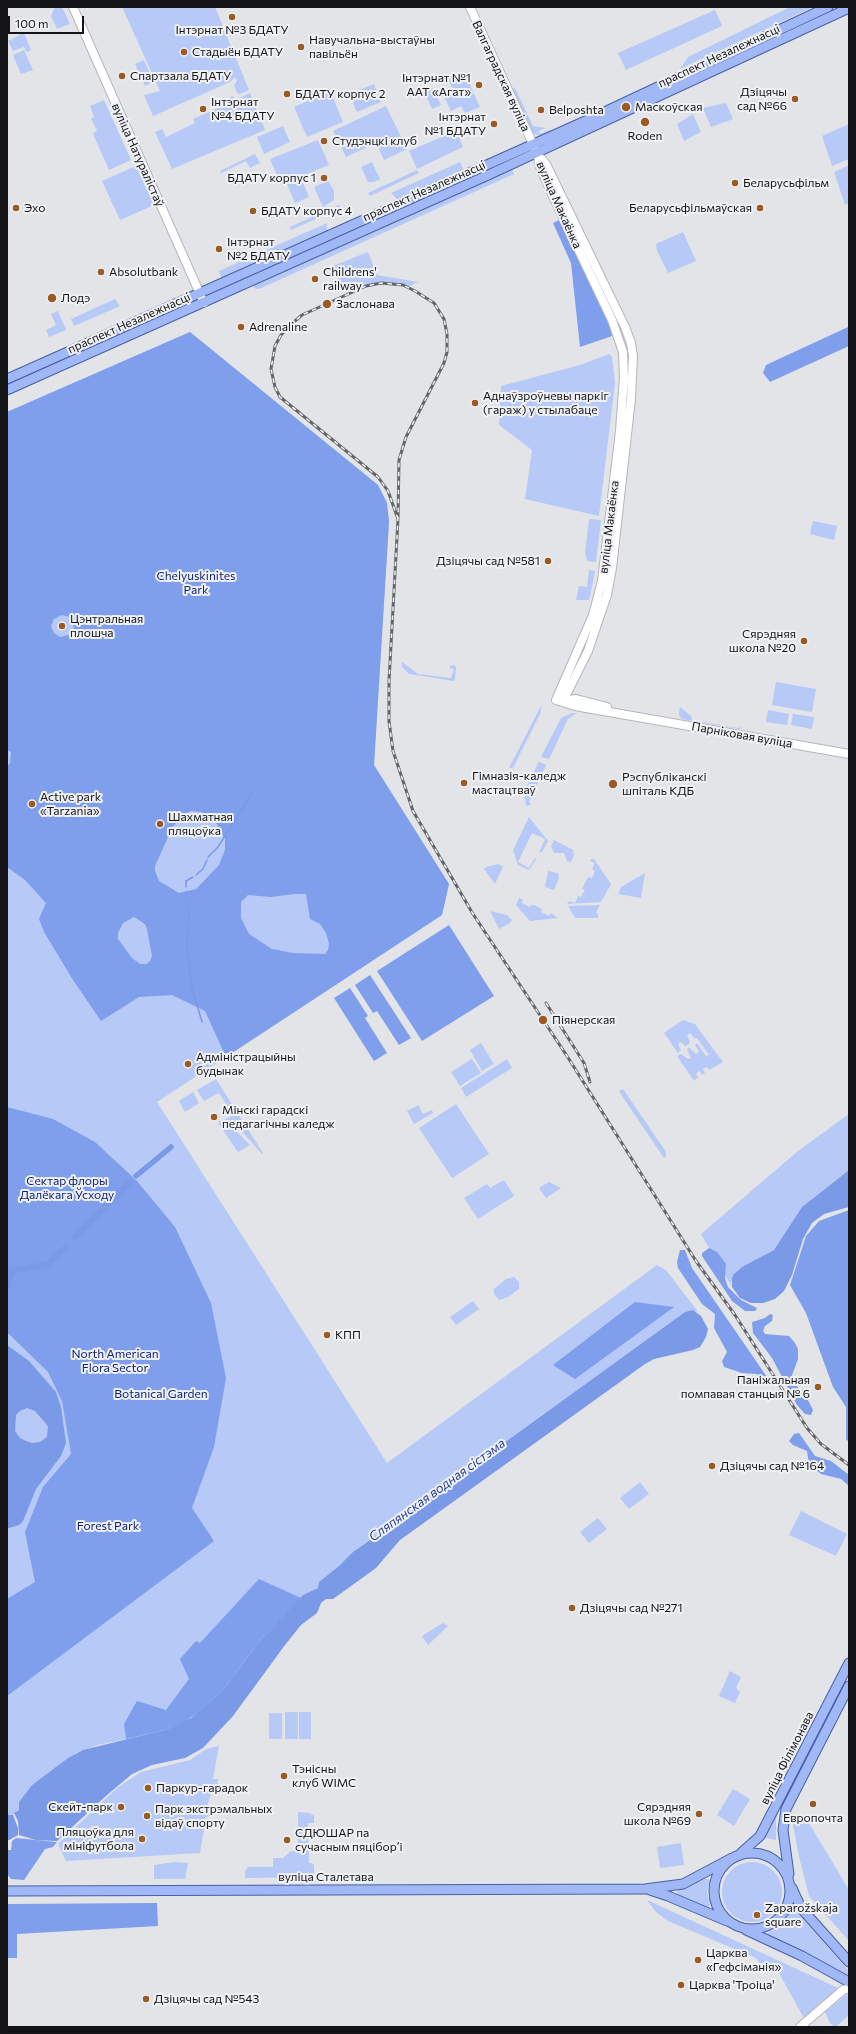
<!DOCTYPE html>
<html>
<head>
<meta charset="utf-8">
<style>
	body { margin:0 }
	#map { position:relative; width:856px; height:2034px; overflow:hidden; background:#e2e4e8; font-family:Commissioner,sans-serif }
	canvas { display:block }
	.frame { position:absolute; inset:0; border:8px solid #141416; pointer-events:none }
	.scale { position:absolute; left:8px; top:16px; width:76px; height:18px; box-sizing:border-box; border:2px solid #141416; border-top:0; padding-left:5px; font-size:12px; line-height:14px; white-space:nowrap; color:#141416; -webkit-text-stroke:3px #eff1f5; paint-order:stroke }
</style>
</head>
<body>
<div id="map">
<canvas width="856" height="2034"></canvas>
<div class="frame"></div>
<div class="scale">100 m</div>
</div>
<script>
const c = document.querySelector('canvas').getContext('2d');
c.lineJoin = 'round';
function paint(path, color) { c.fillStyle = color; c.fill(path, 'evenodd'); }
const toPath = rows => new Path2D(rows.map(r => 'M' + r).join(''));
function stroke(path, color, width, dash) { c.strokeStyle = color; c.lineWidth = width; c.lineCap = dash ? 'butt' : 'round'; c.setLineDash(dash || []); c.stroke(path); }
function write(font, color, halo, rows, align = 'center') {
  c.font = font + ' Commissioner,sans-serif'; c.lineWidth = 4; c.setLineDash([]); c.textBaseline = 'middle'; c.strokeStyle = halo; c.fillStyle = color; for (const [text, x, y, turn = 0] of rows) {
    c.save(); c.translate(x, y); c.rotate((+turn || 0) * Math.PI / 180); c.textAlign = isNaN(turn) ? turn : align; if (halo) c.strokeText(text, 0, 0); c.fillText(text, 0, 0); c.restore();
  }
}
const green = toPath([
	[55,7,62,7,70,24,57,29,51,16],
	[122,7,215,7,249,90,240,94,237,93,234,85,237,81,235,77,230,82,153,116,144,95,160,91],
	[790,7,813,7,680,69,688,57],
	[715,10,722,26,626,70,618,53],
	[24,33,31,50,27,52,24,47,13,51,8,41],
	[24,50,33,70,21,74,13,55],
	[144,60,154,82,145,86,135,64],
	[464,72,480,107,465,113,461,106,451,111,444,97,454,92,448,79],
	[374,84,381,102,357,112,349,94],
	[433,88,441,105,432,109,424,92],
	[515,88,533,126,546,128,539,131,540,134,549,130,550,131,540,136,532,133,511,90],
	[330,91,343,122,307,137,294,107],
	[250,93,265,130,172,169,155,132,162,129,166,137,195,123,193,119,232,102,230,97,233,96,240,107,237,99],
	[104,100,131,160,109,170,93,134,97,130,91,119,94,117,90,106],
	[726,103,733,119,711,127,703,108],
	[386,106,407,149,384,160,376,143,346,157,333,131],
	[693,114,701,132,684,141,677,124],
	[849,124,849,159,832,166,822,136],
	[283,126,290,142,264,154,257,137],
	[456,131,463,147,417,169,409,151],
	[318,140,329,165,302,176,301,174,297,175,298,178,281,185,270,159],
	[255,154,260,163,250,168,246,161,221,173,220,171],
	[372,162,380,179,374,182,368,182,361,167],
	[460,162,464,172,399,201,391,193],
	[849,165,849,203,845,205,834,172],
	[136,166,154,205,120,220,102,181],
	[512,169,514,174,259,289,254,288,254,285],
	[417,170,419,173,370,196,368,193],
	[301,178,309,197,295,203,287,184],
	[328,181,334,191,334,200,323,207,314,187],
	[339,205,340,208,291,230,290,227],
	[327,223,327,233,222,280,219,271],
	[683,232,696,261,668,273,657,251,656,244],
	[368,252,377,275,418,282,410,286,384,282,361,287,358,284,343,292,335,286,340,284,337,276,334,278,330,267],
	[115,299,120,306,74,326,71,319],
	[58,311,66,330,49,337,46,330,56,325,51,314],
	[190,332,378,485,387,503,389,522,374,765,449,884,442,915,157,1102,387,1463,657,1265,666,1270,699,1313,693,1310,685,1312,359,1547,318,1588,303,1595,270,1629,158,1732,98,1745,76,1753,32,1785,19,1802,19,1810,13,1815,7,1815,7,412],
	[609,354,612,357,615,383,599,516,525,499,532,450,499,425,501,386,580,365],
	[589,519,601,520,596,562,587,561,585,553],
	[813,521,837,526,834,540,810,534],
	[589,570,595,571,590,597,589,600,576,600,579,586,587,587],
	[402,662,418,674,451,678,454,669,450,668,450,666,454,665,456,667,455,678,454,681,409,674,402,667],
	[776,682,816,689,812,712,772,705],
	[541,706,541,712,513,768,509,768],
	[680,707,691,716,692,720,738,728,742,727,740,729,682,719,679,715],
	[768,710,789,714,787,725,766,722],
	[572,713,576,713,568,719,549,759,541,757,561,718],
	[793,714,814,717,812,729,791,725],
	[540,762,546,765,529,802,531,804,528,806,526,805,524,792,538,763],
	[529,817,548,841,542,852,539,853,545,839,532,833,518,862,529,868,535,858,537,858,529,870,518,865,513,850],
	[554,840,573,850,574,855,571,862,567,861,564,853,554,853,551,846],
	[591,859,594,859,611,884,610,886,601,902,567,904,569,901,575,903,578,896,581,897,585,890,582,889,588,877,592,878,595,871,592,869,595,863,590,861],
	[499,864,503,867,495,884,484,869,486,867],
	[548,871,558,873,559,878,554,890,545,887],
	[645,873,641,898,618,894,621,887],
	[519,898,523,900,522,903,530,907,531,905,534,905,542,909,541,912,549,916,551,913,558,918,530,921,516,905],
	[600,905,596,912,598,915,598,918,575,918,568,906],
	[490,911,507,915,512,920,510,923,499,929],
	[683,1020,695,1024,723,1062,709,1070,707,1067,703,1069,705,1073,702,1075,700,1071,696,1073,698,1077,694,1081,677,1056,681,1054,688,1059,691,1058,687,1050,689,1047,696,1054,699,1052,695,1045,697,1043,706,1056,709,1055,697,1038,694,1038,690,1033,687,1036,690,1041,689,1044,685,1046,681,1042,678,1044,681,1050,678,1053,664,1033],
	[481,1043,494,1064,482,1071,470,1050],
	[472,1059,481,1073,460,1086,451,1072],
	[507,1059,512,1068,466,1097,461,1088],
	[216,1079,263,1153,262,1154,237,1126,224,1120,233,1115,219,1093,204,1101,197,1090],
	[623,1089,666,1152,666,1156,664,1158,620,1093,619,1091],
	[193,1092,199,1103,185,1112,179,1101],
	[456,1104,489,1154,452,1178,419,1128],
	[418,1105,423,1114,432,1110,433,1113,414,1124,407,1111],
	[849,1114,849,1170,802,1207,774,1250,738,1270,731,1282,732,1287,701,1234,798,1151],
	[220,1121,234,1129,250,1145,238,1152,218,1123],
	[504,1180,514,1196,478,1219,464,1198,487,1184,490,1188],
	[549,1182,561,1188,546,1198,539,1188],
	[514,1277,519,1282,519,1289,508,1297,499,1300,494,1294,494,1289,506,1279],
	[473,1301,479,1309,456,1325,450,1317],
	[640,1482,649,1494,629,1509,620,1498],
	[801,1511,847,1534,836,1556,789,1535],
	[598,1518,607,1529,589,1543,580,1532],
	[443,1623,448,1626,428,1645,422,1636],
	[730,1671,741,1677,736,1688,740,1692,735,1703,719,1696],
	[285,1712,298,1712,298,1739,285,1739],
	[299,1712,311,1712,311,1739,299,1739],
	[269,1713,282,1713,282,1739,269,1739],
	[219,1746,213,1779,218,1779,217,1789,212,1792,209,1799,208,1805,211,1805,210,1816,206,1817,200,1853,66,1861,58,1844,117,1788,141,1772,190,1760,206,1749],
	[733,1789,750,1799,734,1826,717,1815],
	[778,1808,779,1808,776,1820,776,1840,763,1837],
	[298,1812,309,1813,314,1816,314,1823,308,1823,309,1863,314,1864,314,1877,245,1878,245,1871,248,1867,273,1867,273,1858,283,1858,291,1851,298,1851],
	[795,1815,809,1823,849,1890,849,1941,809,1896,799,1857,793,1825],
	[681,1843,684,1865,660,1868,657,1847],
	'722 1892a30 30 0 1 1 60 0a30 30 0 1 1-60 0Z',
	[175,1862,188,1863,185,1879,154,1879,154,1865],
	[705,1879,709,1879,710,1881,707,1892,710,1905,708,1909,676,1895,678,1890],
	[647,1900,838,1988,837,1991,805,2020,779,1973,767,1973,756,1958,668,1921,656,1912],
	[794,1909,849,1971,849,1976,764,1936,780,1924],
	[847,1994,849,1997,849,2015,836,2027,833,2026,830,2023,825,2012]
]);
const forest = toPath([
	[561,219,615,335,580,347,571,263,553,223],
	[848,327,849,346,770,382,763,373,766,365],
	[190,332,378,485,387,503,389,522,374,765,449,884,442,915,226,1057,205,1011,172,995,139,997,101,1021,73,980,44,932,39,919,46,903,25,880,7,867,7,767,10,763,11,752,7,750,7,412],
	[62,615,70,617,73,621,74,630,68,635,60,637,54,633,51,626,54,619],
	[190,811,201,812,217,824,225,839,225,850,219,865,200,885,196,889,179,893,159,881,155,871,155,866,173,826],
	[294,894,306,894,310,919,320,924,326,933,329,944,328,950,325,954,293,953,272,949,249,934,241,918,241,902,248,895,271,897],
	[134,917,145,924,147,929,152,956,150,961,146,964,140,964,132,958,118,939,118,933,123,923],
	[449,925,494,996,422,1041,377,971],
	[370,975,411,1038,399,1045,377,1011,373,1013,355,985],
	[350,988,368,1016,365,1018,387,1053,374,1061,334,998],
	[7,1107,53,1119,95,1142,137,1181,175,1227,211,1303,226,1378,214,1447,192,1508,214,1541,7,1696,7,1599,35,1582,25,1532,43,1487,71,1454,62,1401,48,1372,9,1334,7,1334],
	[849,1210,849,1441,846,1440,846,1407,833,1387,806,1313,790,1285,806,1236,819,1221],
	[709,1248,717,1252,726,1264,725,1278,728,1287,741,1300,757,1308,755,1311,745,1311,732,1301,702,1256,702,1253],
	[680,1250,685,1250,692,1268,767,1377,765,1380,757,1374,742,1373,724,1367,722,1361,727,1352,714,1328,715,1314,702,1304,678,1268,677,1262],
	[635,1302,674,1307,575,1379,553,1365],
	[770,1314,773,1315,772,1321,765,1326,763,1331,765,1334,789,1336,795,1343,798,1349,798,1359,791,1378,809,1402,813,1410,811,1415,805,1414,797,1405,772,1358,753,1333,752,1322,765,1318],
	[799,1433,815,1456,831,1461,849,1475,849,1486,841,1479,821,1474,809,1464,807,1451,793,1445,789,1441,794,1434],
	[259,1579,301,1598,262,1638,223,1690,197,1713,185,1722,168,1729,126,1739,124,1724,137,1701,166,1710,189,1679,180,1659,196,1641,200,1643],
	[16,1838,57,1842,53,1847,45,1849,24,1880,11,1879,7,1874,7,1850,11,1850,12,1841],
	[157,1903,158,1926,17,1934,17,1958,7,1958,7,1904]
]);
const water = toPath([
	[849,1170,849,1207,824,1214,812,1223,803,1239,792,1275,784,1291,775,1299,763,1303,751,1303,740,1298,732,1287,732,1278,734,1274,742,1267,774,1250,802,1207],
	[693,1310,701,1316,708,1329,706,1337,700,1347,693,1350,654,1359,645,1364,400,1540,376,1568,333,1599,326,1599,321,1603,317,1613,301,1625,285,1645,233,1716,203,1748,185,1758,152,1765,132,1774,107,1795,57,1841,36,1840,19,1835,18,1821,14,1813,19,1810,19,1802,32,1785,68,1758,83,1750,168,1729,191,1718,223,1690,262,1638,303,1595,318,1588,319,1582,338,1567,353,1552,685,1312],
	[7,1345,29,1361,56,1392,61,1407,66,1443,61,1456,36,1489,23,1521,19,1525,9,1528,7,1528],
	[27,1408,35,1411,48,1426,47,1437,40,1442,32,1443,26,1441,20,1438,15,1431,16,1415,20,1411],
	[7,1815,13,1815,18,1828,18,1835,9,1840,7,1840]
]);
const stream = toPath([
	[208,857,218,847,252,793],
	[196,875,203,869,207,860],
	[186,887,186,881,193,877],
	[186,892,187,899],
	[187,905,189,917,187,946,192,988,202,1022]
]);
const canal = toPath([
	[136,1176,171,1147],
	[75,1237,130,1182],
	[7,1288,11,1271,48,1264,66,1247]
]);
const secondary = toPath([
	[73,7,204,303],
	[470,7,537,153,540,167,552,194,612,320,623,352,624,378,620,431,602,581,593,615,556,700,575,706,849,754],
	[537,154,546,164,625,327,631,343,633,356,631,399,612,568,607,595,588,651,563,701],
	[564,701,576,699,607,707],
	[800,2027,843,1990,849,1988]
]);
const primary = toPath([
	[7,379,583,122,828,7],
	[7,390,486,176,849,8],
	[741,1853,760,1836,849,1663],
	'714 1891a38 38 0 1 1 76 0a38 38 0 1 1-76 0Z',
	[789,1874,783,1830,786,1809,849,1686],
	[792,1888,801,1908,849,1962],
	[650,1890,668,1896,727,1921],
	[7,1891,645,1889,683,1884,732,1858],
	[746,1930,802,1956,849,1982]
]);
const rail = toPath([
	[398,519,388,491,378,477,280,397,275,387,271,369,275,346,281,335,295,321,302,315,366,286,381,283,403,285,415,291,434,303,444,319,447,334,447,352,444,363,406,437,399,460,398,519,389,681,389,721,393,751,413,811,473,914,567,1056,696,1261,735,1315,807,1428,821,1444,849,1465],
	[546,1003,584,1063,590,1082]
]);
const markers = [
	[232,17,4,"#9a5a24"],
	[301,47,4,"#9a5a24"],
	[184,52,4,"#9a5a24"],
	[122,76,4,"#9a5a24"],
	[479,85,4,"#9a5a24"],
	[287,94,4,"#9a5a24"],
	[795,99,4,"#9a5a24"],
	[626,107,5,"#9a5a24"],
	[203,109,4,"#9a5a24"],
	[541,110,4,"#9a5a24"],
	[645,122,5,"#9a5a24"],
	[494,124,4,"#9a5a24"],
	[324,141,4,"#9a5a24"],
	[324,178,4,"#9a5a24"],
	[735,183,4,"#9a5a24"],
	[16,208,4,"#9a5a24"],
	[760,208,4,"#9a5a24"],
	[253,211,4,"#9a5a24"],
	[219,249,4,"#9a5a24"],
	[101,272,4,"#9a5a24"],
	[315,279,4,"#9a5a24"],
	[52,298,5,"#9a5a24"],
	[327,304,5,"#9a5a24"],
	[241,327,4,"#9a5a24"],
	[475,403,4,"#9a5a24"],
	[548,561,4,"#9a5a24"],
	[62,626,4,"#9a5a24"],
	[804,641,4,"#9a5a24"],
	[464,783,4,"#9a5a24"],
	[613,784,5,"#9a5a24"],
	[32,804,4,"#9a5a24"],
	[160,824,4,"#9a5a24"],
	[543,1020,5,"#9a5a24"],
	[188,1064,4,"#9a5a24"],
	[214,1117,4,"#9a5a24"],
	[327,1335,4,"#9a5a24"],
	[818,1387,4,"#9a5a24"],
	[712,1466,4,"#9a5a24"],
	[572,1608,4,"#9a5a24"],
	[284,1776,4,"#9a5a24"],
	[148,1788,4,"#9a5a24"],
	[813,1804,4,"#9a5a24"],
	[121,1807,4,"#9a5a24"],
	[699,1814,4,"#9a5a24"],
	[147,1816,4,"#9a5a24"],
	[142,1839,4,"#9a5a24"],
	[287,1840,4,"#9a5a24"],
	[757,1915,4,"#9a5a24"],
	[698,1960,4,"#9a5a24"],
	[681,1985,4,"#9a5a24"],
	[146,1999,4,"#9a5a24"]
];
const poiNames = [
	["Інтэрнат №3 БДАТУ",232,30,"center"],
	["Навучальна-выстаўны",309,40],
	["павільён",309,54],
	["Стадыён БДАТУ",192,52],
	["Спартзала БДАТУ",130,76],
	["Інтэрнат №1",471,78,"right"],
	["ААТ «Агат»",471,92,"right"],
	["Дзіцячы",787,92,"right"],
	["сад №66",787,106,"right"],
	["БДАТУ корпус 2",295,94],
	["Інтэрнат",211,102],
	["№4 БДАТУ",211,116],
	["Маскоўская",635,107],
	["Belposhta",549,110],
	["Інтэрнат",486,117,"right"],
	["№1 БДАТУ",486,131,"right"],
	["Roden",645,136,"center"],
	["Студэнцкі клуб",332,141],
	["БДАТУ корпус 1",316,178,"right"],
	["Беларусьфільм",743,183],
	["Эхо",24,208],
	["Беларусьфільмаўская",752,208,"right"],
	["БДАТУ корпус 4",261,211],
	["Інтэрнат",227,242],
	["№2 БДАТУ",227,256],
	["Absolutbank",109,272],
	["Childrens'",323,272],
	["railway",323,286],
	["Лодэ",61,298],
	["Заслонава",336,304],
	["Adrenaline",249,327],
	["Аднаўзроўневы паркіг",483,396],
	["(гараж) у стылабаце",483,410],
	["Дзіцячы сад №581",540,561,"right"],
	["Цэнтральная",70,619],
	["плошча",70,633],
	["Сярэдняя",796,634,"right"],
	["школа №20",796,648,"right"],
	["Гімназія-каледж",472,776],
	["мастацтваў",472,790],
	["Рэспубліканскі",622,777],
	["шпіталь КДБ",622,791],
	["Active park",40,797],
	["«Tarzania»",40,811],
	["Шахматная",168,817],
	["пляцоўка",168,831],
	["Піянерская",552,1020],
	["Адміністрацыйны",196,1057],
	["будынак",196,1071],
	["Мінскі гарадскі",222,1110],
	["педагагічны каледж",222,1124],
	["КПП",335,1335],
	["Паніжальная",810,1380,"right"],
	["помпавая станцыя № 6",810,1394,"right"],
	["Дзіцячы сад №164",720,1466],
	["Дзіцячы сад №271",580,1608],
	["Тэнісны",292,1769],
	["клуб WIMC",292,1783],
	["Паркур-гарадок",156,1788],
	["Скейт-парк",113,1807,"right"],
	["Сярэдняя",691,1807,"right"],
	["школа №69",691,1821,"right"],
	["Парк экстрэмальных",155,1809],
	["відаў спорту",155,1823],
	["Европочта",813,1818,"center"],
	["Пляцоўка для",134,1832,"right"],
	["мініфутбола",134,1846,"right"],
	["СДЮШАР па",295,1833],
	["сучасным пяціборʼі",295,1847],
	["Zaparožskaja",765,1908],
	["square",765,1922],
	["Царква",706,1953],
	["«Гефсіманія»",706,1967],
	["Царква 'Троіца'",689,1985],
	["Дзіцячы сад №543",154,1999]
];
const streetNames = [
	["праспект Незалежнасці",719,56,-25],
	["Валгаградская вуліца",501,76,65],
	["вуліца Натуралістаў",138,155,66],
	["праспект Незалежнасці",424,191,-24],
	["вуліца Макаёнка",559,205,66],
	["праспект Незалежнасці",129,323,-24],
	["вуліца Макаёнка",609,527,-83],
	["Парніковая вуліца",742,735,10],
	["вуліца Філімонава",787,1758,-63],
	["вуліца Сталетава",326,1877]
];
const parkNames = [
	["Chelyuskinites",196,576],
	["Park",196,590],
	["Сектар флоры",67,1181],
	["Далёкага Ўсходу",67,1195],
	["North American",115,1354],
	["Flora Sector",115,1368],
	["Botanical Garden",161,1394],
	["Forest Park",108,1526]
];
const waterNames = [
	["Сляпянская водная сістэма",437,1490,-36]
];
paint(green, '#b6c9f7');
paint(forest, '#7f9eec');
paint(water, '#7a99e6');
stroke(stream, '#7a99e6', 1.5);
stroke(canal, '#7a99e6', 5.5);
stroke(secondary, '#b4b6ba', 10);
stroke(primary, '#475fa4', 11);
stroke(secondary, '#fff', 8);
stroke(primary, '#a1b8f7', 9);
stroke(rail, '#646568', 3);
stroke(rail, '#eff1f5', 1.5, [4.5]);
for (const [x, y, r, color] of markers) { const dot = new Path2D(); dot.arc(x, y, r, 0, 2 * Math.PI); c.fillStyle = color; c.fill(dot); stroke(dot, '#eff1f5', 1.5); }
write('12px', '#141416', '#eff1f5', poiNames, 'left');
write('12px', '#141416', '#eff1f5', streetNames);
write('12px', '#0f2179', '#eff1f5', parkNames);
write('italic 13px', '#243e97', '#eff1f5', waterNames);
</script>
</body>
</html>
